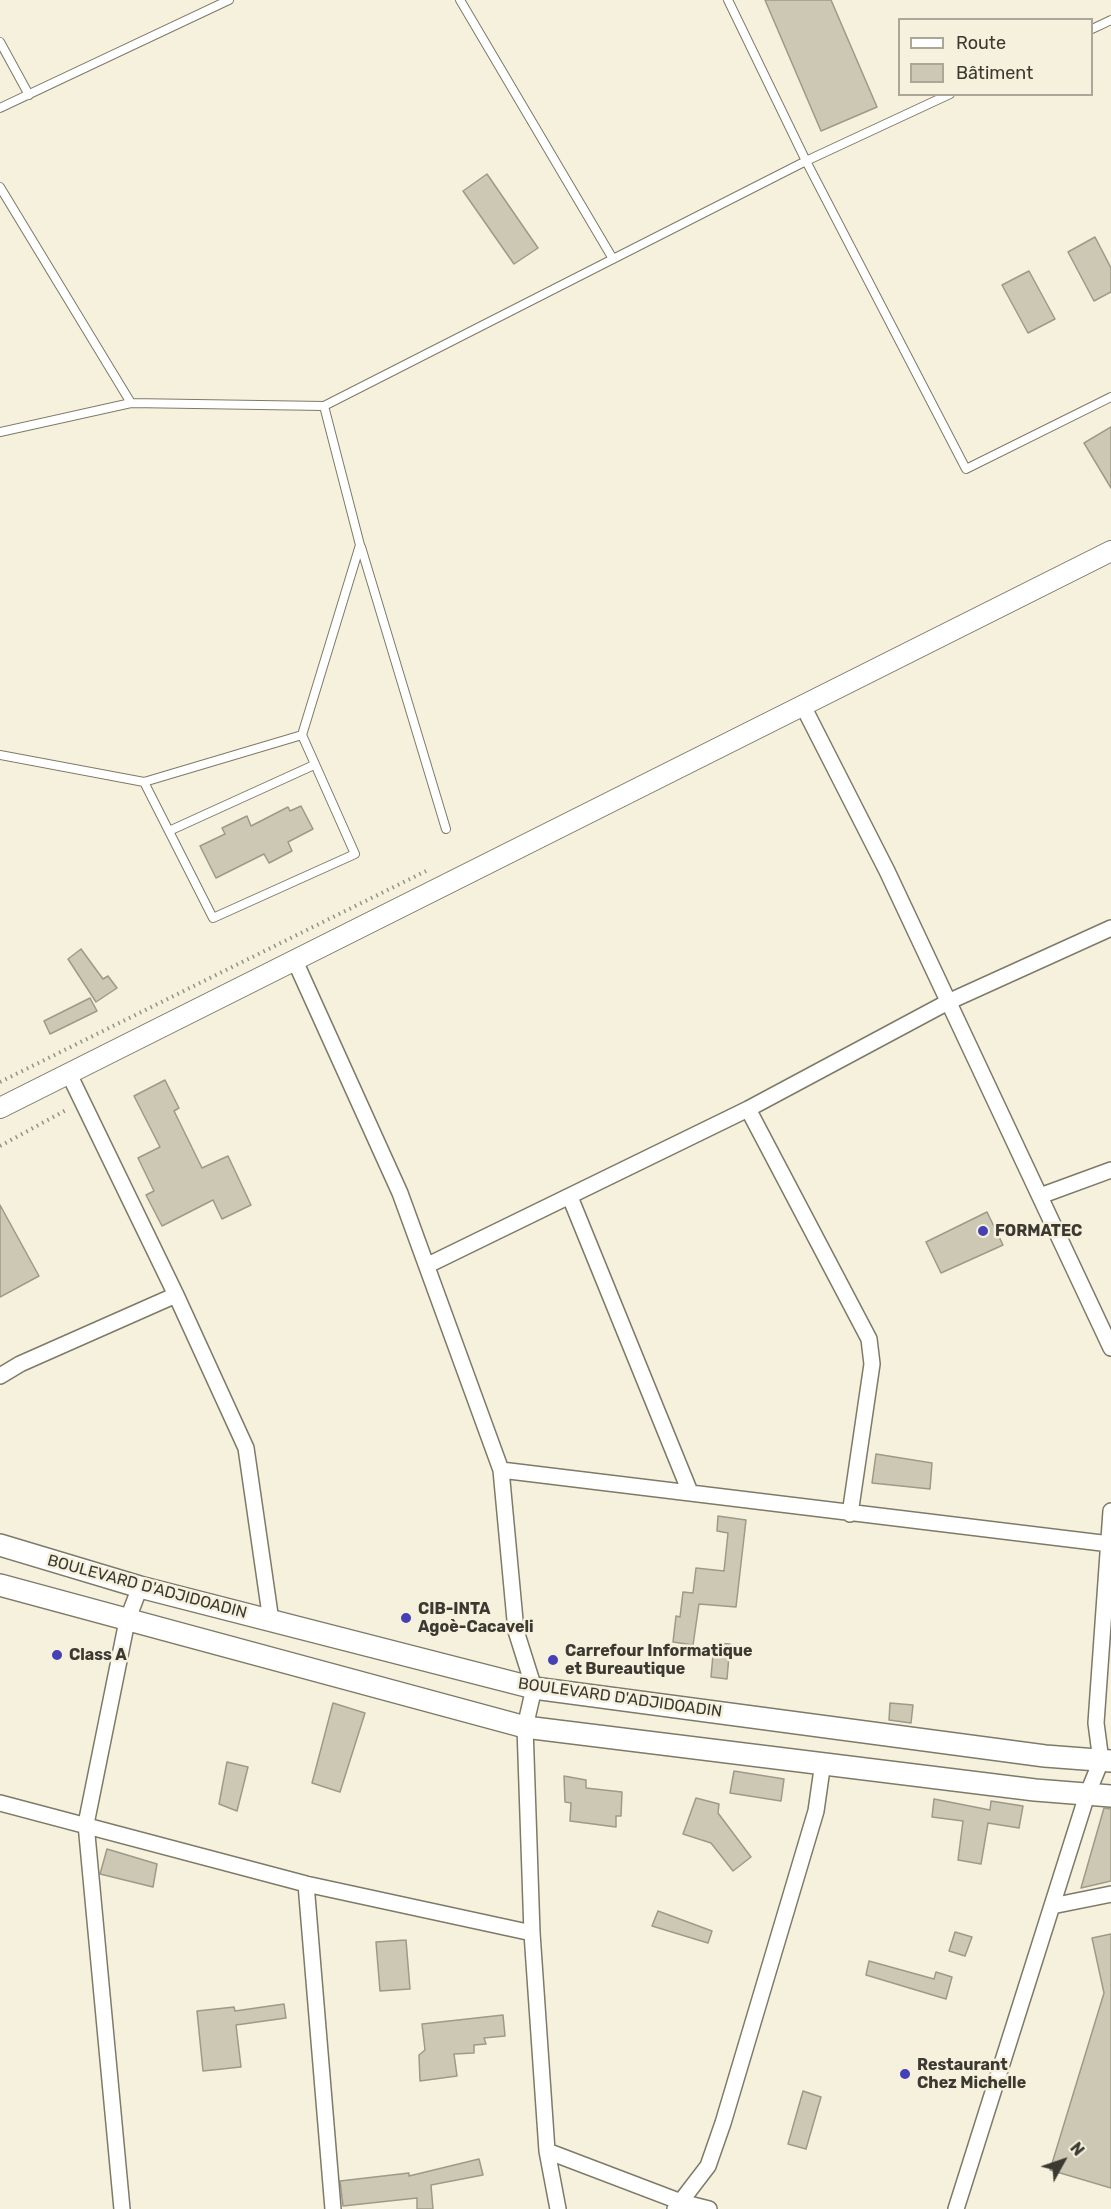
<!DOCTYPE html>
<html>
<head>
<meta charset="utf-8">
<style>
	body { margin:0 }
	#map { position:relative; width:1111px; height:2209px; overflow:hidden; background:#f5f1dd; font-family:Rubik,sans-serif }
	canvas { display:block }
	.legend { position:absolute; left:898px; top:18px; width:195px; height:78px; box-sizing:border-box; background:#f5f1dd; border:2px solid #aba798; margin:0; padding:8px 10px; list-style:none; font-size:18px; color:#3b3931 }
	.legend li { display:flex; align-items:center; gap:12px; height:30px }
	.legend b { width:30px; border:2px solid #aba798 }
	.north { position:absolute; left:1033px; top:2131px; width:60px; height:60px; -webkit-text-stroke:4px #f5f1dd; paint-order:stroke; rotate:50deg; font-size:16px; font-weight:700; line-height:24px; text-align:center; color:#3b3931 }
	.north::after { content:''; display:block; margin:auto; width:21px; height:27px; background:#3b3931; clip-path:polygon(50% 0,100% 100%,50% 72%,0 100%) }
</style>
</head>
<body>
<div id="map">
<canvas width="1111" height="2209"></canvas>
<ul class="legend">
<li><b style="height:8px;background:#fff"></b>Route</li>
<li><b style="height:16px;background:#ccc8b4"></b>Bâtiment</li>
</ul>
<div class="north">N</div>
</div>
<script>
const c = document.querySelector('canvas').getContext('2d');
c.lineJoin = 'round';
function paint(path, color) { c.fillStyle = color; c.fill(path, 'evenodd'); }
const toPath = rows => new Path2D(rows.map(r => 'M' + r).join(''));
function stroke(path, color, width, dash) { c.strokeStyle = color; c.lineWidth = width; c.lineCap = dash ? 'butt' : 'round'; c.setLineDash(dash || []); c.stroke(path); }
function write(font, color, halo, rows, align = 'center') {
  c.font = font + ' Rubik,sans-serif'; c.lineWidth = 5; c.setLineDash([]); c.textBaseline = 'middle'; c.strokeStyle = halo; c.fillStyle = color; for (const [text, x, y, turn = 0] of rows) {
    c.save(); c.translate(x, y); c.rotate((+turn || 0) * Math.PI / 180); c.textAlign = isNaN(turn) ? turn : align; if (halo) c.strokeText(text, 0, 0); c.fillText(text, 0, 0); c.restore();
  }
}
const building = toPath([
	[765,0,831,0,877,107,821,131,765,0],
	[487,174,538,248,514,264,463,191,487,174],
	[1095,237,1111,268,1111,292,1094,301,1068,252,1095,237],
	[1029,271,1055,319,1028,333,1002,285,1029,271],
	[1111,427,1111,488,1084,443,1111,427],
	[301,806,313,829,288,842,292,851,269,863,264,854,216,878,200,846,225,834,222,828,247,816,251,826,288,807,290,811,301,806],
	[81,949,103,979,108,976,117,988,96,1002,68,959,81,949],
	[90,998,97,1011,50,1034,44,1021,90,998],
	[165,1080,179,1108,174,1111,202,1168,228,1156,251,1205,222,1219,213,1200,162,1226,146,1195,154,1191,138,1158,160,1147,134,1096,165,1080],
	[0,1205,39,1276,0,1297,0,1205],
	[987,1212,1003,1245,941,1273,926,1242,987,1212],
	[876,1454,932,1463,930,1489,872,1483,876,1454],
	[718,1516,746,1520,736,1607,699,1604,693,1645,673,1642,676,1616,680,1617,683,1592,693,1593,696,1568,724,1571,728,1533,717,1531,718,1516],
	[714,1643,730,1644,727,1679,711,1677,714,1643],
	[333,1703,365,1713,340,1792,312,1783,333,1703],
	[890,1703,913,1705,911,1723,889,1720,890,1703],
	[227,1762,248,1767,237,1811,219,1804,227,1762],
	[734,1771,784,1779,781,1801,730,1793,734,1771],
	[564,1776,586,1780,586,1788,622,1792,621,1816,616,1816,616,1827,570,1821,571,1803,565,1802,564,1776],
	[696,1798,719,1804,718,1813,751,1857,733,1871,711,1843,683,1834,696,1798],
	[934,1799,990,1810,991,1801,1023,1806,1019,1828,988,1823,981,1864,958,1860,963,1821,932,1817,934,1799],
	[1104,1808,1111,1809,1111,1881,1081,1888,1104,1808],
	[107,1849,157,1864,153,1887,100,1874,107,1849],
	[658,1911,712,1931,708,1943,652,1926,658,1911],
	[955,1932,972,1937,965,1956,949,1951,955,1932],
	[1111,1934,1111,2188,1050,2170,1104,1993,1092,1938,1111,1934],
	[406,1940,410,1989,380,1991,376,1942,406,1940],
	[869,1961,934,1979,936,1972,952,1977,946,1999,866,1975,869,1961],
	[284,2004,286,2018,236,2025,241,2067,203,2071,197,2011,234,2007,235,2011,284,2004],
	[503,2015,505,2036,484,2038,486,2044,474,2045,474,2053,454,2054,457,2076,420,2081,419,2055,425,2050,422,2024,503,2015],
	[803,2091,821,2097,806,2149,788,2144,803,2091],
	[479,2159,483,2175,431,2185,433,2209,417,2209,417,2198,343,2206,340,2181,409,2173,409,2176,479,2159]
]);
const path = toPath([
	[0,1082,426,871],
	[0,1146,68,1109]
]);
const service = toPath([
	[460,0,613,259,806,161,728,0],
	[1092,29,1111,20],
	[0,42,29,95],
	[950,94,806,161,966,469,1111,397],
	[0,108,229,0],
	[0,187,131,403,324,406,613,259],
	[0,432,131,403],
	[361,547,446,829],
	[0,755,144,782,302,735,360,545,324,406],
	[144,782,213,918,355,854,302,735],
	[169,831,314,765]
]);
const minor = toPath([
	[803,706,887,871,1111,1348],
	[295,961,400,1193,501,1470,516,1631,534,1688,525,1727,532,1933,547,2151,558,2209],
	[69,1074,176,1295,246,1448,271,1621],
	[748,1109,869,1339,872,1364,850,1514],
	[1040,1196,1111,1170],
	[570,1197,690,1492],
	[428,1265,748,1109,948,1002,1111,928],
	[0,1376,20,1364,176,1295],
	[501,1470,1110,1544],
	[0,1803,306,1884,532,1933],
	[306,1884,333,2209],
	[1052,1906,1111,1894],
	[547,2151,681,2202,709,2209],
	[122,2209,86,1824,127,1621,140,1587],
	[675,2209,708,2166,723,2123,816,1811,823,1762],
	[956,2209,1087,1795,1101,1761,1096,1723,1111,1511]
]);
const tertiary = toPath([
	[0,1108,1111,551]
]);
const secondary = toPath([
	[0,1545,140,1587,534,1688,1045,1756,1111,1761],
	[0,1585,525,1727,1035,1790,1111,1796]
]);
const markers = [
	[983,1231,6,"#4440b5"],
	[406,1618,6,"#4440b5"],
	[57,1655,6,"#4440b5"],
	[553,1660,6,"#4440b5"],
	[905,2074,6,"#4440b5"]
];
const poiNames = [
	["FORMATEC",995,1231],
	["CIB-INTA",418,1609],
	["Agoè-Cacaveli",418,1627],
	["Carrefour Informatique",565,1651],
	["et Bureautique",565,1669],
	["Class A",69,1655],
	["Restaurant",917,2065],
	["Chez Michelle",917,2083]
];
const streetNames = [
	["BOULEVARD D'ADJIDOADIN",147,1587,15],
	["BOULEVARD D'ADJIDOADIN",620,1698,8]
];
paint(building, '#ccc8b4');
stroke(building, '#9e9a87', 1.5);
stroke(service, '#7e7a68', 10);
stroke(minor, '#7e7a68', 18);
stroke(tertiary, '#7e7a68', 22);
stroke(secondary, '#7e7a68', 24);
stroke(path, '#959284', 4, [1.5, 4.5]);
stroke(service, '#fff', 8);
stroke(minor, '#fff', 15);
stroke(tertiary, '#fff', 20);
stroke(secondary, '#fff', 21);
for (const [x, y, r, color] of markers) { const dot = new Path2D(); dot.arc(x, y, r, 0, 2 * Math.PI); c.fillStyle = color; c.fill(dot); stroke(dot, '#f5f1dd', 2); }
write('bold 16px', '#3b3931', '#f5f1dd', poiNames, 'left');
write('16px', '#3b3931', '#f5f1dd', streetNames);
</script>
</body>
</html>
